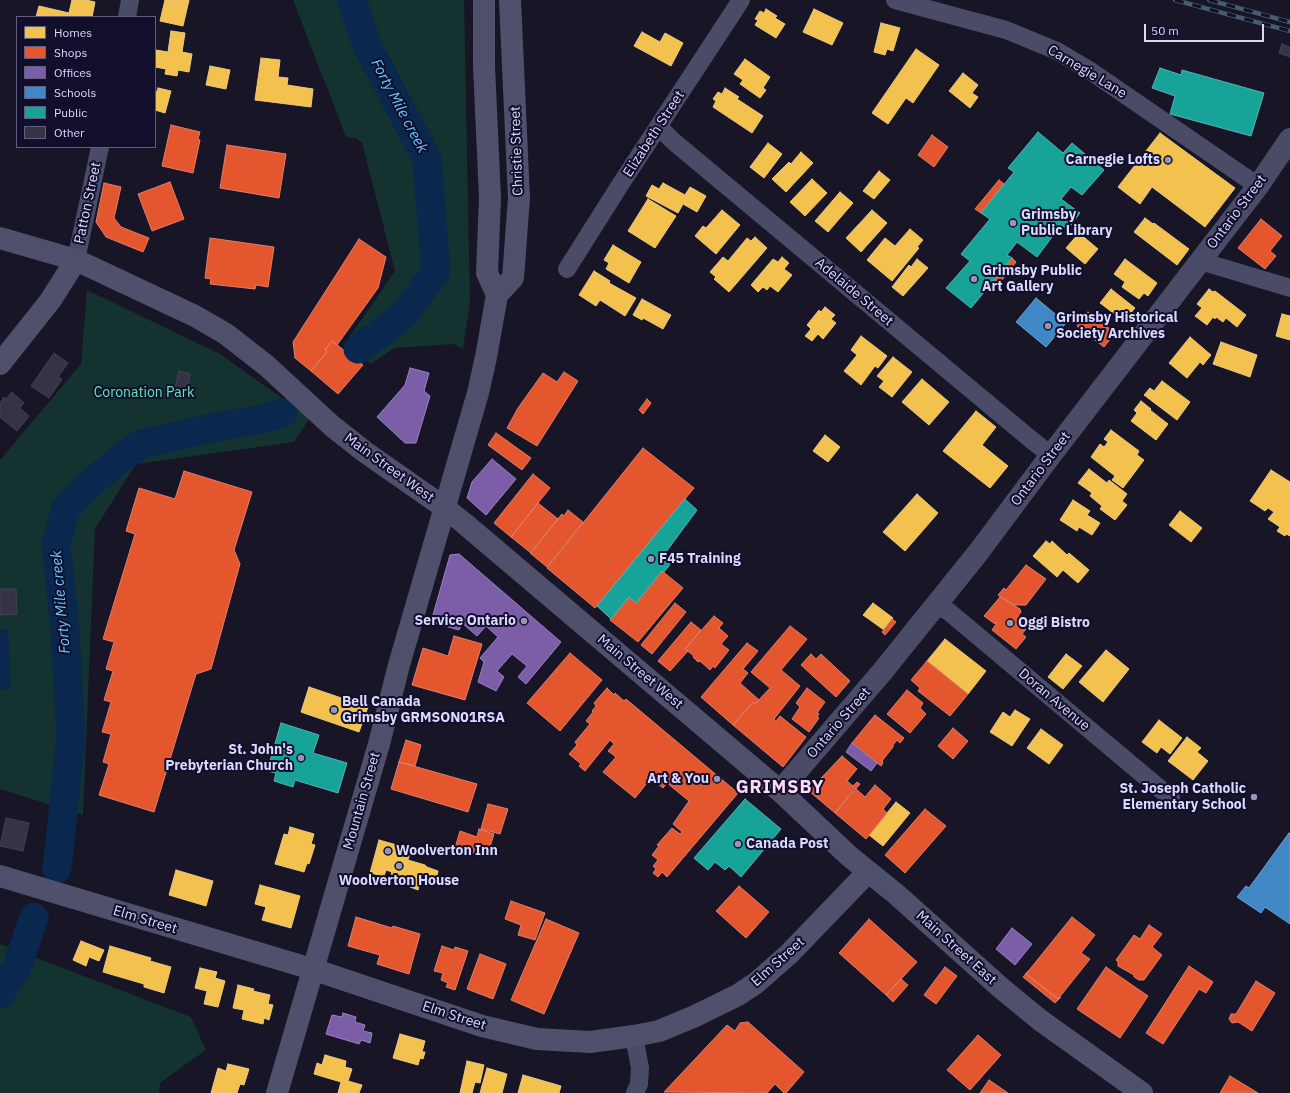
<!DOCTYPE html>
<html>
<head>
<meta charset="utf-8">
<style>
	body { margin:0 }
	#map { position:relative; width:1290px; height:1093px; overflow:hidden; background:#171526; font-family:"IBM Plex Sans",sans-serif }
	canvas { display:block }
	.legend { position:absolute; left:16px; top:16px; width:140px; height:132px; box-sizing:border-box; background:#110f2c; border:1px solid #616080; margin:0; padding:5px 7px; list-style:none; font-size:12px; color:#dadaff }
	.legend li { display:flex; align-items:center; gap:8px; height:20px }
	.legend b { width:20px; border:1px solid #616080 }
	.scale { position:absolute; left:1144px; top:24px; width:120px; height:18px; box-sizing:border-box; border:2px solid #dadaff; border-top:0; padding-left:5px; font-size:12px; line-height:14px; white-space:nowrap; color:#dadaff; -webkit-text-stroke:3px #110f2c; paint-order:stroke }
</style>
</head>
<body>
<div id="map">
<canvas width="1290" height="1093"></canvas>
<ul class="legend">
<li><b style="height:11px;background:#f2c14e"></b>Homes</li>
<li><b style="height:11px;background:#e4572e"></b>Shops</li>
<li><b style="height:11px;background:#7b5ea7"></b>Offices</li>
<li><b style="height:11px;background:#3f88c5"></b>Schools</li>
<li><b style="height:11px;background:#17a398"></b>Public</li>
<li><b style="height:11px;background:#353447"></b>Other</li>
</ul>
<div class="scale">50 m</div>
</div>
<script>
const c = document.querySelector('canvas').getContext('2d');
c.lineJoin = 'round';
function paint(path, color) { c.fillStyle = color; c.fill(path, 'evenodd'); }
const toPath = rows => new Path2D(rows.map(r => 'M' + r).join(''));
function stroke(path, color, width, dash) { c.strokeStyle = color; c.lineWidth = width; c.lineCap = dash ? 'butt' : 'round'; c.setLineDash(dash || []); c.stroke(path); }
function write(font, color, halo, rows, align = 'center') {
  c.font = font + ' "IBM Plex Sans",sans-serif'; c.lineWidth = 4; c.setLineDash([]); c.textBaseline = 'middle'; c.strokeStyle = halo; c.fillStyle = color; for (const [text, x, y, turn = 0] of rows) {
    c.save(); c.translate(x, y); c.rotate((+turn || 0) * Math.PI / 180); c.textAlign = isNaN(turn) ? turn : align; if (halo) c.strokeText(text, 0, 0); c.fillText(text, 0, 0); c.restore();
  }
}
const green = toPath([
	[293,0,464,0,470,301,463,349,453,344,394,348,371,364,346,342,395,271,362,143,356,138,346,137],
	[87,290,220,354,310,418,294,442,136,464,95,529,83,815,0,789,0,460,81,364],
	[0,944,191,1017,206,1050,160,1083,159,1093,0,1093]
]);
const water = toPath([
	[0,629,8,629,11,690,0,690]
]);
const homes = toPath([
	[72,0,86,0,95,2,92,17,36,17,39,6,69,13,72,0],
	[165,0,189,0,183,26,160,21,165,0],
	[766,9,777,16,775,18,785,24,776,38,755,25,758,20,755,19,760,11,764,13,766,9],
	[814,9,843,23,832,45,803,32,814,9],
	[881,23,900,28,893,51,887,49,885,55,874,52,881,23],
	[171,31,185,33,182,52,192,54,189,72,178,70,177,76,165,74,166,69,155,67,156,50,168,52,171,31],
	[642,32,660,42,665,33,683,43,671,66,634,46,642,32],
	[916,49,939,65,913,103,906,98,888,124,872,113,916,49],
	[261,58,280,60,278,77,288,78,287,85,313,89,311,107,255,100,261,58],
	[745,59,770,77,763,88,766,90,760,98,740,84,743,80,734,74,745,59],
	[210,66,230,70,226,89,206,85,210,66],
	[963,73,978,85,972,93,978,97,970,108,949,91,963,73],
	[158,88,171,91,165,113,155,110,155,91,157,92,158,88],
	[725,88,739,97,737,99,763,116,752,133,713,107,716,101,713,99,718,92,722,94,725,88],
	[1160,133,1235,188,1205,227,1152,187,1140,204,1118,187,1160,133],
	[768,143,782,154,764,178,750,167,768,143],
	[801,152,813,163,786,192,772,179,789,162,791,164,801,152],
	[879,171,890,180,874,199,863,191,879,171],
	[812,179,827,193,805,216,790,202,812,179],
	[663,183,685,195,690,187,706,196,697,212,683,204,678,213,646,196,652,185,659,189,663,183],
	[840,192,853,203,828,232,815,221,840,192],
	[648,199,676,216,655,248,628,231,648,199],
	[722,210,740,225,716,254,695,236,703,226,706,228,722,210],
	[872,210,887,223,861,252,846,238,872,210],
	[1145,218,1153,224,1154,223,1189,249,1177,265,1134,232,1145,218],
	[910,229,923,240,917,247,919,248,892,281,867,260,885,238,895,246,910,229],
	[1079,233,1098,249,1085,264,1066,248,1079,233],
	[755,237,767,248,729,292,714,279,716,277,710,272,723,257,728,261,747,238,751,241,755,237],
	[613,245,641,262,629,283,606,269,609,263,604,260,613,245],
	[782,257,789,263,784,269,792,275,778,292,770,286,767,290,763,287,758,292,751,285,773,259,778,262,782,257],
	[917,259,928,268,903,296,892,287,909,265,911,267,917,259],
	[1125,259,1157,283,1148,296,1144,293,1139,299,1122,287,1125,282,1114,274,1125,259],
	[594,271,610,281,609,283,636,298,625,316,600,300,596,306,579,295,594,271],
	[1111,289,1135,308,1124,321,1100,303,1111,289],
	[1209,289,1213,292,1215,291,1246,315,1237,327,1226,318,1223,322,1216,317,1215,319,1213,317,1207,325,1195,316,1202,308,1197,304,1209,289],
	[642,299,671,315,663,329,643,318,642,320,633,315,642,299],
	[825,307,835,315,831,319,836,323,823,339,818,334,812,341,805,336,811,329,807,325,819,310,821,312,825,307],
	[1282,314,1290,316,1290,340,1276,336,1282,314],
	[861,336,887,356,878,368,875,366,861,385,844,371,857,355,851,350,861,336],
	[1190,337,1211,355,1203,365,1200,362,1187,378,1169,363,1190,337],
	[1221,342,1257,355,1250,377,1213,364,1221,342],
	[893,357,912,372,892,397,879,387,884,381,877,376,893,357],
	[922,379,949,402,929,425,902,402,922,379],
	[1162,381,1190,402,1177,420,1144,395,1150,388,1154,391,1162,381],
	[1141,401,1151,409,1150,410,1168,424,1156,440,1131,421,1137,413,1134,410,1141,401],
	[976,411,996,427,982,445,1008,466,990,488,943,451,976,411],
	[1111,430,1139,451,1137,455,1144,460,1123,488,1112,480,1115,476,1091,457,1100,444,1104,447,1108,442,1104,439,1111,430],
	[825,435,840,447,828,462,813,451,825,435],
	[1089,469,1107,483,1109,480,1127,494,1122,501,1127,505,1115,520,1100,509,1102,506,1090,496,1092,493,1078,483,1089,469],
	[1271,470,1290,482,1290,536,1286,534,1285,536,1277,531,1280,527,1268,519,1274,512,1268,508,1265,511,1250,501,1271,470],
	[917,494,938,513,905,551,883,532,917,494],
	[1073,500,1090,511,1087,515,1100,523,1092,535,1079,527,1077,531,1060,520,1073,500],
	[1180,511,1202,528,1191,542,1169,525,1180,511],
	[1046,541,1050,544,1052,541,1067,555,1069,553,1089,570,1078,583,1063,570,1057,577,1033,556,1046,541],
	[873,603,893,618,884,630,863,615,873,603],
	[945,639,986,671,968,694,927,661,945,639],
	[1106,650,1129,669,1103,702,1079,682,1106,650],
	[1066,654,1082,666,1063,689,1048,677,1066,654],
	[309,687,368,707,359,732,301,712,309,687],
	[1015,710,1030,719,1012,746,990,732,1003,712,1010,717,1015,710],
	[1159,720,1182,738,1170,754,1161,747,1157,753,1142,742,1159,720],
	[1041,729,1063,745,1049,764,1027,748,1041,729],
	[1187,737,1201,748,1197,752,1208,761,1193,780,1168,761,1187,737],
	[896,802,910,813,883,846,869,835,896,802],
	[290,827,314,834,311,844,315,845,309,864,307,863,304,872,275,864,284,834,288,835,290,827],
	[379,840,411,849,408,860,425,865,427,867,438,871,436,880,424,877,424,878,421,878,418,890,410,887,410,883,395,879,396,875,391,874,392,872,386,870,384,876,370,873,379,840],
	[176,870,213,881,206,906,169,895,176,870],
	[260,885,300,896,291,928,262,920,266,907,255,904,260,885],
	[81,941,104,950,99,961,89,957,86,966,73,960,81,941],
	[110,946,151,958,150,961,171,967,164,993,144,987,144,984,103,972,110,946],
	[200,968,217,972,215,978,225,981,218,1007,204,1004,207,991,195,988,200,968],
	[238,985,254,989,253,991,270,995,268,1004,273,1005,269,1020,264,1018,263,1024,242,1019,244,1010,233,1008,238,985],
	[400,1034,425,1041,422,1052,425,1052,423,1059,420,1058,418,1065,393,1058,400,1034],
	[325,1055,346,1061,345,1067,352,1069,348,1081,362,1085,359,1093,338,1093,341,1082,314,1074,317,1063,322,1065,325,1055],
	[467,1061,484,1065,480,1083,475,1082,472,1093,460,1093,467,1061],
	[228,1064,249,1069,244,1085,240,1084,237,1093,211,1093,218,1068,226,1071,228,1064],
	[487,1068,507,1074,502,1093,480,1093,487,1068],
	[523,1075,561,1086,559,1093,518,1093,523,1075]
]);
const shops = toPath([
	[171,125,200,132,198,139,200,140,193,173,162,166,171,125],
	[932,135,948,147,934,167,918,155,932,135],
	[227,145,286,154,279,198,220,188,227,145],
	[999,180,1004,184,981,213,975,209,999,180],
	[170,182,184,219,152,231,138,194,170,182],
	[104,183,121,187,114,218,121,227,149,238,143,252,106,237,96,222,104,183],
	[1261,219,1282,236,1270,251,1276,256,1265,269,1238,248,1261,219],
	[210,238,274,247,268,287,256,285,255,289,210,284,211,279,205,278,210,238],
	[359,239,386,257,378,288,337,345,332,341,325,350,327,352,311,371,295,358,293,342,359,239],
	[1012,258,1016,262,998,285,994,281,1012,258],
	[1088,312,1115,333,1104,347,1077,326,1088,312],
	[332,341,363,365,338,394,311,371,327,352,325,350,332,341],
	[564,372,578,381,537,446,507,428,518,408,543,373,557,382,564,372],
	[647,399,651,403,643,414,639,410,647,399],
	[496,433,531,458,522,470,488,445,496,433],
	[643,448,694,488,595,608,547,568,643,448],
	[184,471,252,492,234,550,240,564,211,669,196,674,154,812,99,795,109,764,103,762,111,734,102,732,111,702,104,700,113,671,106,669,114,642,103,639,135,534,126,531,139,488,175,499,184,471],
	[533,474,550,488,511,537,494,523,533,474],
	[538,503,558,519,531,553,511,537,538,503],
	[568,510,583,522,547,567,530,553,562,514,564,516,568,510],
	[1026,565,1046,579,1026,605,1014,605,998,595,1004,588,1006,590,1026,565],
	[662,571,683,588,638,642,610,620,629,597,636,603,662,571],
	[1000,597,1020,609,1021,612,1018,616,1025,621,1023,623,1026,625,1024,628,1026,629,1022,634,1026,637,1016,649,992,630,997,623,996,622,995,624,984,616,1000,597],
	[675,603,686,612,652,654,641,645,675,603],
	[714,616,723,623,719,628,728,636,721,644,729,650,715,668,713,666,710,670,700,661,698,662,693,657,694,656,685,649,714,616],
	[892,619,896,622,885,635,882,632,892,619],
	[691,622,701,630,685,649,688,651,670,671,658,661,691,622],
	[790,626,807,639,781,670,800,686,774,719,776,721,780,716,806,737,783,767,733,725,753,702,755,704,770,688,751,672,790,626],
	[454,636,482,644,465,700,412,685,423,648,448,656,454,636],
	[747,643,758,651,743,669,748,673,740,683,759,700,755,704,753,702,733,725,701,697,747,643],
	[570,653,602,680,560,731,527,703,570,653],
	[811,654,816,659,821,654,850,681,836,697,801,665,811,654],
	[927,661,968,694,950,716,918,691,920,688,911,680,927,661],
	[607,688,614,695,615,693,624,701,626,699,738,793,667,877,662,872,658,877,653,873,656,869,653,866,658,860,652,855,659,846,657,845,672,828,680,834,682,832,673,824,689,801,667,783,663,788,651,778,635,798,603,772,616,757,608,751,614,744,610,740,585,771,579,766,581,764,569,754,577,745,575,742,590,724,586,721,593,712,592,711,596,706,594,703,607,688],
	[807,688,825,702,817,713,819,714,817,717,819,718,809,732,792,719,800,707,796,703,807,688],
	[907,690,923,703,920,708,926,714,910,733,887,714,907,690],
	[875,715,904,738,900,743,897,740,893,745,893,747,882,761,883,763,881,766,852,743,875,715],
	[953,728,968,741,953,759,938,746,953,728],
	[406,740,421,745,415,766,399,762,406,740],
	[842,756,857,769,847,781,853,786,857,782,860,784,835,813,809,791,842,756],
	[399,762,477,784,468,812,391,789,399,762],
	[875,785,891,799,883,809,887,813,866,839,835,813,855,788,865,797,875,785],
	[488,804,508,809,500,834,481,829,488,804],
	[925,809,946,826,905,873,885,855,925,809],
	[479,829,494,834,488,853,479,850,477,854,455,848,460,831,477,837,479,829],
	[739,886,769,912,746,938,716,911,739,886],
	[511,901,545,913,535,940,518,935,521,925,505,919,511,901],
	[356,917,392,928,393,926,420,934,409,974,377,964,380,955,348,946,356,917],
	[1072,917,1095,935,1081,953,1090,959,1058,999,1026,974,1072,917],
	[546,919,579,933,544,1014,511,1000,546,919],
	[869,919,917,962,886,995,839,953,869,919],
	[1149,925,1162,934,1152,947,1162,955,1144,980,1139,980,1134,977,1134,975,1118,966,1118,962,1116,960,1134,935,1140,939,1149,925],
	[442,946,454,950,455,947,468,951,455,990,446,987,448,983,441,980,443,973,434,971,442,946],
	[480,954,506,964,493,999,467,989,480,954],
	[1189,966,1213,982,1206,993,1199,989,1163,1044,1146,1033,1189,966],
	[945,967,957,976,936,1004,924,995,945,967],
	[1106,967,1148,996,1120,1038,1077,1009,1106,967],
	[1028,971,1026,974,1058,999,1061,997,1055,1003,1023,977,1028,971],
	[901,979,908,985,893,1002,886,995,901,979],
	[1256,981,1275,993,1252,1031,1238,1022,1232,1023,1229,1019,1231,1014,1236,1014,1256,981],
	[748,1022,804,1072,786,1093,784,1093,775,1084,767,1093,664,1092,727,1025,735,1031,740,1023,748,1022],
	[978,1035,1001,1055,970,1090,947,1070,978,1035],
	[1230,1076,1258,1093,1220,1093,1230,1076],
	[989,1080,1008,1093,980,1093,989,1080]
]);
const offices = toPath([
	[410,368,429,373,424,391,430,396,416,443,405,443,377,417,405,385,410,368],
	[492,459,516,479,486,515,467,498,472,482,492,459],
	[459,554,561,642,526,684,518,677,527,666,512,654,497,671,504,677,496,691,478,682,484,662,480,658,498,637,486,626,477,636,462,623,459,630,431,622,450,555,459,554],
	[852,743,877,763,871,771,846,752,852,743],
	[1012,928,1032,944,1015,965,996,949,1012,928],
	[343,1013,356,1017,355,1022,365,1025,363,1031,372,1033,370,1043,361,1040,359,1044,326,1034,332,1015,342,1017,343,1013]
]);
const schools = toPath([
	[1036,298,1066,323,1046,347,1016,322,1036,298],
	[1289,833,1290,834,1290,924,1265,907,1261,913,1237,897,1246,886,1249,888,1289,833]
]);
const public = toPath([
	[1160,68,1181,75,1182,70,1264,93,1251,136,1170,114,1175,96,1152,88,1160,68],
	[1038,132,1063,153,1072,143,1104,170,1082,195,1071,187,1061,199,1080,213,1068,229,1061,225,1037,257,1017,242,1007,255,1012,258,971,308,946,288,970,261,961,254,990,219,981,213,1014,172,1008,168,1038,132],
	[685,499,697,510,663,556,671,563,664,572,662,571,636,603,629,597,611,619,597,606,685,499],
	[281,723,319,735,313,753,347,763,338,793,295,780,293,787,274,781,276,773,267,771,281,723],
	[745,799,781,829,741,877,729,866,725,870,715,862,708,870,694,858,745,799]
]);
const river = toPath([
	[352,0,367,45,427,159,436,271,403,316,358,349],
	[57,869,71,737,65,629,56,545,66,508,90,484,121,458,141,444,221,426,262,419,283,413],
	[0,994,17,967,34,917]
]);
const building = toPath([
	[1282,44,1290,47,1290,57,1279,53,1282,44],
	[54,353,68,363,58,377,62,379,49,398,31,386,54,353],
	[179,371,190,374,187,390,175,387,179,371],
	[12,392,24,403,20,408,29,416,17,431,0,417,0,403,4,397,6,399,12,392],
	[0,589,16,589,17,614,0,615,0,589],
	[6,818,29,823,23,851,0,846,6,818]
]);
const minor = toPath([
	[895,0,1006,30,1057,51,1089,70,1258,186],
	[127,17,130,0],
	[659,127,673,141,1034,442,1051,455],
	[76,260,100,147],
	[1200,261,1290,288],
	[567,269,620,185,741,0],
	[935,606,948,611,1171,798],
	[634,1036,640,1068,639,1084,635,1093]
]);
const tertiary = toPath([
	[780,791,882,672,977,554,1051,455,1258,186,1290,139]
]);
const secondary = toPath([
	[484,0,484,66,490,198,487,273,497,295],
	[0,238,76,260,195,316,226,334,267,366,332,426,365,452,445,508,465,524,780,791,849,856,896,894,1001,988,1040,1020,1142,1093],
	[0,364,50,301,76,260],
	[0,876,312,969,482,1026,537,1039,590,1042,634,1036,659,1031,693,1017,738,995,756,983,789,954,868,872],
	[277,1093,379,744,399,665,478,393,486,357,497,295,513,278,519,198,510,0]
]);
const rail = toPath([
	[1175,0,1290,31],
	[1209,0,1290,22]
]);
const markers = [
	[1168,160,4,"#9695b3"],
	[1013,223,4,"#9695b3"],
	[974,279,4,"#9695b3"],
	[1048,326,4,"#9695b3"],
	[651,559,4,"#9695b3"],
	[524,621,4,"#9695b3"],
	[1010,623,4,"#9695b3"],
	[334,710,4,"#9695b3"],
	[301,758,4,"#9695b3"],
	[717,779,4,"#9695b3"],
	[1254,797,4,"#9695b3"],
	[738,844,4,"#9695b3"],
	[388,851,4,"#9695b3"],
	[399,866,4,"#9695b3"]
];
const streetNames = [
	["Carnegie Lane",1087,72,31],
	["Elizabeth Street",654,134,-57],
	["Christie Street",517,151,-92],
	["Patton Street",88,203,-78],
	["Ontario Street",1237,212,-53],
	["Adelaide Street",854,292,40],
	["Main Street West",389,468,36],
	["Ontario Street",1041,469,-53],
	["Main Street West",640,672,40],
	["Doran Avenue",1054,700,40],
	["Ontario Street",839,723,-49],
	["Mountain Street",362,801,-74],
	["Elm Street",145,920,17],
	["Main Street East",956,948,42],
	["Elm Street",778,962,-42],
	["Elm Street",454,1016,18]
];
const poiNames = [
	["Carnegie Lofts",1160,160,"right"],
	["Grimsby",1021,215],
	["Public Library",1021,231],
	["Grimsby Public",982,271],
	["Art Gallery",982,287],
	["Grimsby Historical",1056,318],
	["Society Archives",1056,334],
	["F45 Training",659,559],
	["Service Ontario",516,621,"right"],
	["Oggi Bistro",1018,623],
	["Bell Canada",342,702],
	["Grimsby GRMSON01RSA",342,718],
	["St. John's",293,750,"right"],
	["Prebyterian Church",293,766,"right"],
	["Art & You",709,779,"right"],
	["St. Joseph Catholic",1246,789,"right"],
	["Elementary School",1246,805,"right"],
	["Canada Post",746,844],
	["Woolverton Inn",396,851],
	["Woolverton House",399,881,"center"]
];
const parkNames = [
	["Coronation Park",144,393]
];
const waterNames = [
	["Forty Mile creek",399,106,62],
	["Forty Mile creek",61,602,-95]
];
const districtNames = [
	["GRIMSBY",780,788]
];
paint(green, '#133230');
paint(water, '#0a284d');
paint(homes, '#f2c14e');
stroke(homes, '#ebc883', 1);
paint(shops, '#e4572e');
stroke(shops, '#e17e6d', 1);
paint(offices, '#7b5ea7');
stroke(offices, '#9883c1', 1);
paint(schools, '#3f88c5');
stroke(schools, '#6ea1d6', 1);
paint(public, '#17a398');
stroke(public, '#52b4b7', 1);
stroke(river, '#0a284d', 29);
paint(building, '#353447');
stroke(building, '#424058', 1);
stroke(minor, '#4a4b67', 18);
stroke(tertiary, '#4a4b67', 22);
stroke(secondary, '#4e506c', 22);
stroke(rail, '#435c6e', 4.5);
stroke(rail, '#110f2c', 3, [9]);
for (const [x, y, r, color] of markers) { const dot = new Path2D(); dot.arc(x, y, r, 0, 2 * Math.PI); c.fillStyle = color; c.fill(dot); stroke(dot, '#110f2c', 1.5); }
write('14px', '#dadaff', '#110f2c', streetNames);
write('bold 14px', '#dadaff', '#110f2c', poiNames, 'left');
write('14px', '#5ce8b8', '#110f2c', parkNames);
write('italic 15px', '#68c8ff', '#110f2c', waterNames);
c.letterSpacing = '1px';
write('bold 18px', '#ffdcf6', '#110f2c', districtNames);
c.letterSpacing = '0px';
</script>
</body>
</html>
